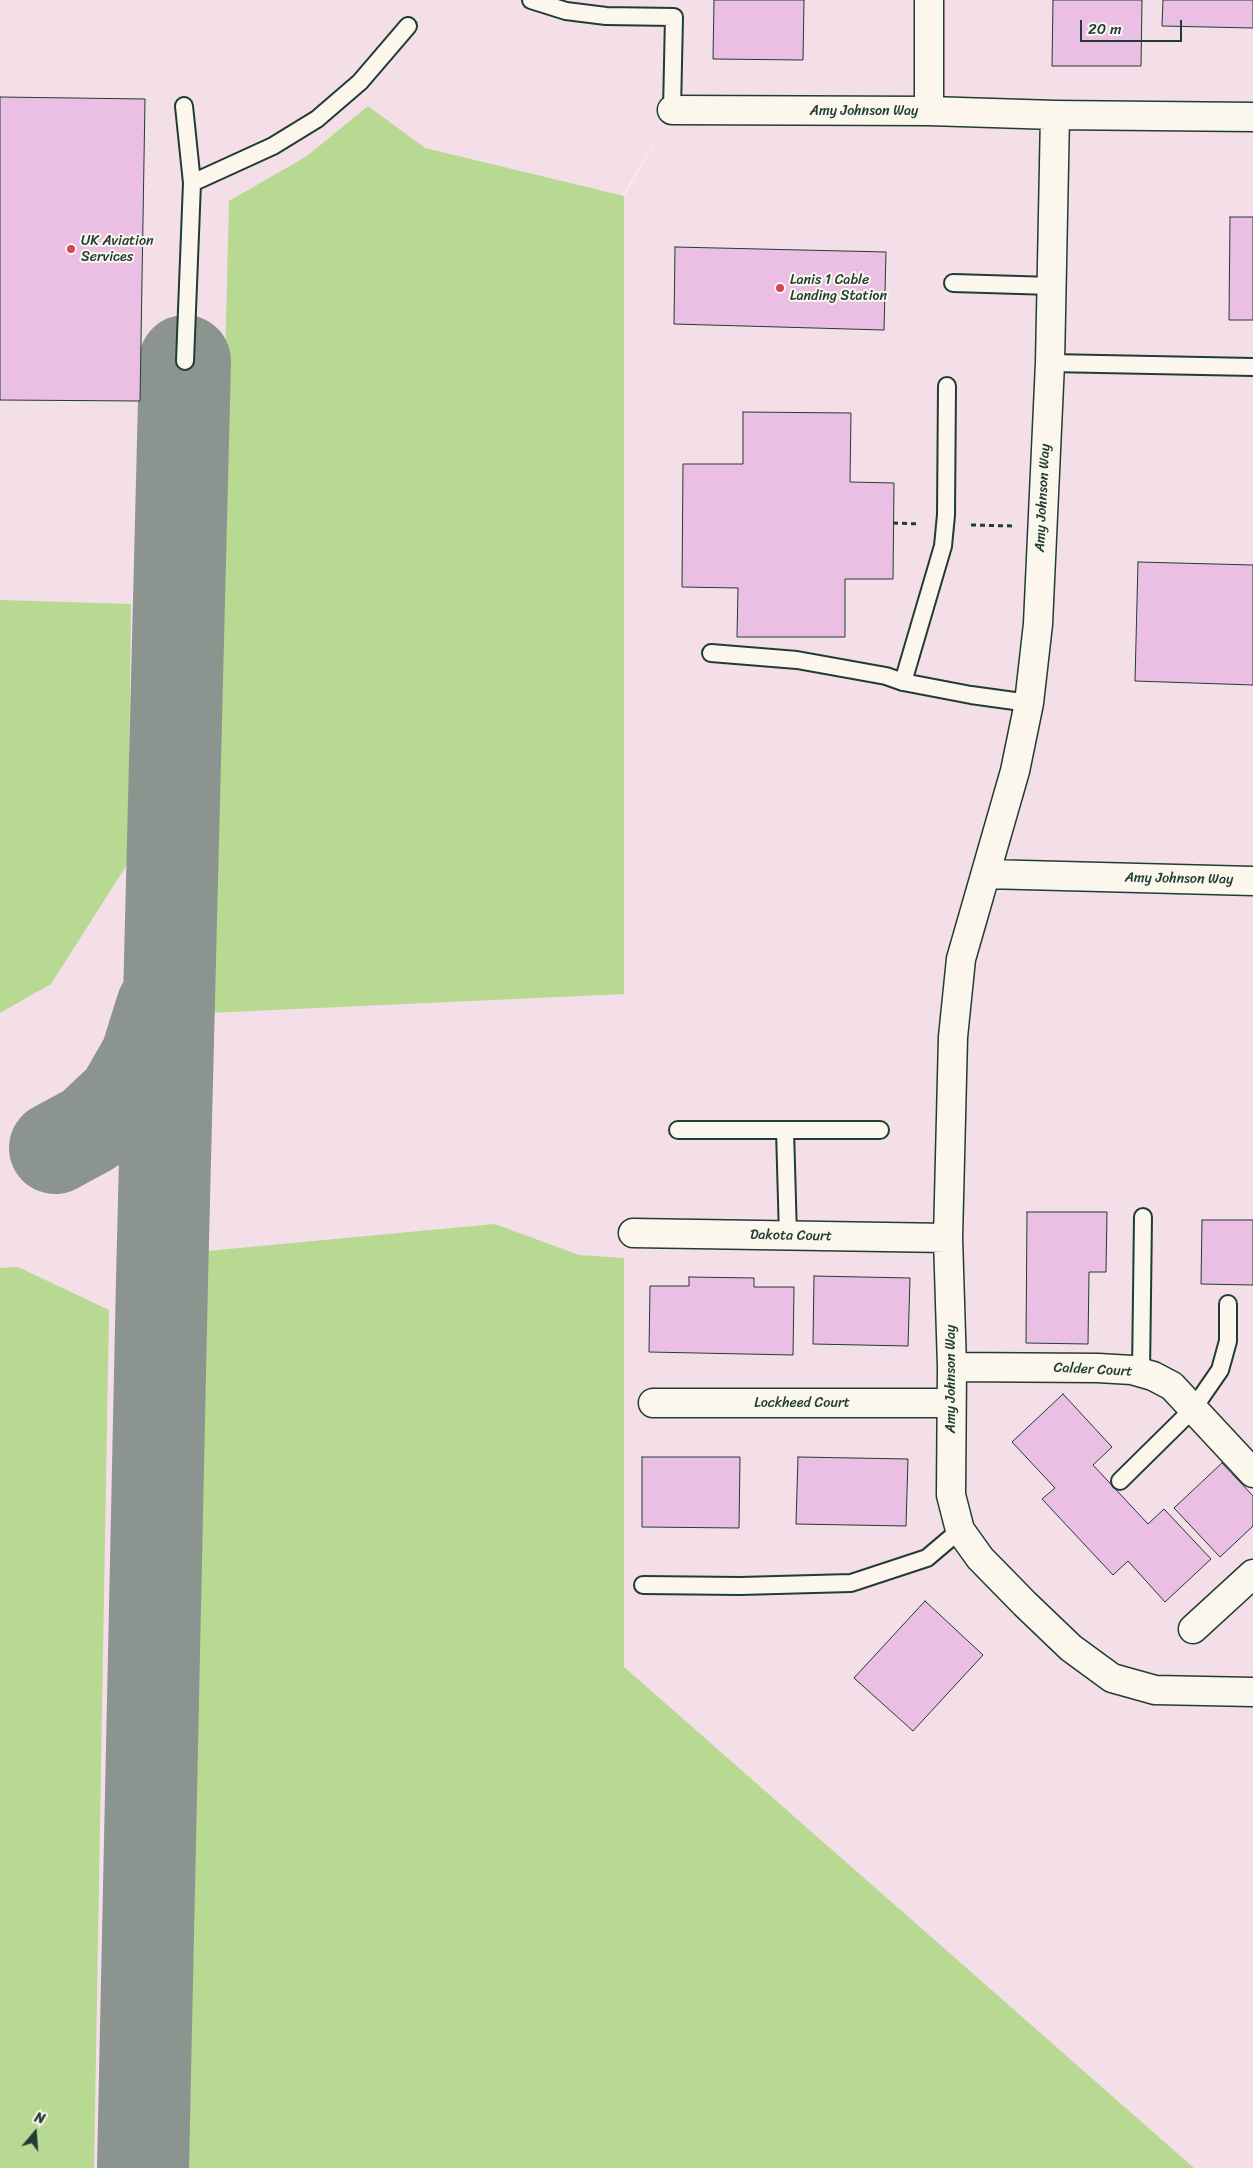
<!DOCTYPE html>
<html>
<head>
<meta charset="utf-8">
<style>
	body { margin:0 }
	#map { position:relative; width:1253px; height:2168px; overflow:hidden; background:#f8ecea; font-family:Sriracha,sans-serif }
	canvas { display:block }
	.north { position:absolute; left:10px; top:2108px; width:50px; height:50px; -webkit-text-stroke:4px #fbf7ec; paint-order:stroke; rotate:18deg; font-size:14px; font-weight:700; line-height:20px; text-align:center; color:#1f3d34 }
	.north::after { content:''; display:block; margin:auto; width:18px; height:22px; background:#1f3d34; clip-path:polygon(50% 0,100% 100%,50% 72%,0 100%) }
	.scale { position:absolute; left:1080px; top:20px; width:102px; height:22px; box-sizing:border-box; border:2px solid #1f3d34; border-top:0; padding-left:6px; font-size:15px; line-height:18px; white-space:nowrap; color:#1f3d34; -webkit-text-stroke:4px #fbf7ec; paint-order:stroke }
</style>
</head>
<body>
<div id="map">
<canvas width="1253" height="2168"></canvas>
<div class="north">N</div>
<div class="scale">20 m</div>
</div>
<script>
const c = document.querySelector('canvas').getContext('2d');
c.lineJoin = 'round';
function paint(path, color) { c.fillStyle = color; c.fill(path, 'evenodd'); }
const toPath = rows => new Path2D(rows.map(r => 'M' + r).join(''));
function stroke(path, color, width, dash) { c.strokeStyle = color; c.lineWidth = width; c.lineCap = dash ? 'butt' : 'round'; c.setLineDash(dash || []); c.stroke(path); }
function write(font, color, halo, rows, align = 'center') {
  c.font = font + ' Sriracha,sans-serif'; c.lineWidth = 4; c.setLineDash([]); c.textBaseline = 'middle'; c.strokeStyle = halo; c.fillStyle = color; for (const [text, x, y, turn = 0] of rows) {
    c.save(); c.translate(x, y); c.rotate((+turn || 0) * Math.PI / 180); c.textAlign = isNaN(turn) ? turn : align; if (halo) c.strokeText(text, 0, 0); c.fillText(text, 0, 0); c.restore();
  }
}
const built = toPath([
	[0,0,1253,0,1253,2168,0,2168],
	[674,111,624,196,622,196,622,195]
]);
const green = toPath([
	[368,106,425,148,624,196,624,994,209,1013,229,201,307,156],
	[0,600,131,604,128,863,51,984,0,1013],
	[495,1224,579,1255,624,1258,624,1667,1194,2168,183,2168,196,1252],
	[18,1267,109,1310,94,2168,0,2168,0,1268]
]);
const taxiway = toPath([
	[55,1148,90,1129,123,1098,146,1058,162,1007],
	[143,2168,162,1280,185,361]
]);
const building = toPath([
	[714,0,804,0,803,60,713,59,714,0],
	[1053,0,1142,0,1141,66,1052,66,1053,0],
	[1163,0,1253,0,1253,28,1162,26,1163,0],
	[0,97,145,99,140,401,0,400,0,97],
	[1230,217,1253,217,1253,320,1229,320,1230,217],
	[675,247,886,252,884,330,674,324,675,247],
	[743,412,851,413,850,482,894,483,893,579,845,579,845,637,737,637,738,588,682,587,683,464,743,464,743,412],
	[1138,562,1253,565,1253,685,1135,681,1138,562],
	[1027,1212,1107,1212,1106,1272,1089,1272,1088,1344,1026,1343,1027,1212],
	[1202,1220,1253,1220,1253,1285,1201,1284,1202,1220],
	[814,1276,910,1278,908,1346,813,1344,814,1276],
	[689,1277,754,1278,754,1287,794,1287,793,1355,649,1352,650,1286,689,1286,689,1277],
	[1063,1394,1112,1447,1093,1465,1148,1524,1164,1509,1211,1559,1165,1602,1128,1561,1113,1575,1042,1499,1055,1488,1012,1442,1063,1394],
	[642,1457,740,1457,739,1528,642,1527,642,1457],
	[798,1457,908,1459,906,1526,796,1524,798,1457],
	[1222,1463,1253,1496,1253,1526,1220,1557,1174,1508,1222,1463],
	[925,1601,983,1655,913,1731,854,1678,925,1601]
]);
const path = toPath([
	[893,523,920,524],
	[971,525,1013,526]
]);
const lane = toPath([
	[531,0,566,11,606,16,674,17,672,110],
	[184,106,192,183],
	[953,283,1052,286],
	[185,361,192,183,273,146,317,119,360,82,408,26],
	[1050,363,1253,367],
	[711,653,797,660,886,676,903,682,971,695,1029,703],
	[903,682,943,546,946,515,947,386],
	[678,1130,785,1130,788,1236],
	[785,1130,880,1130],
	[1141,1373,1143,1217],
	[1120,1481,1193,1409,1220,1370,1228,1341,1228,1304],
	[643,1585,740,1586,851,1583,927,1558,960,1530]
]);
const street = toPath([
	[929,0,929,111],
	[672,110,929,111,1055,115,1253,117],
	[1055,115,1050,363,1038,624,1029,703,1015,771,961,959,953,1037,948,1238,952,1367,951,1495,960,1530,980,1558,1025,1604,1071,1648,1112,1678,1155,1690,1253,1692],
	[986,874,1253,881],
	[633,1233,948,1238],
	[952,1367,1098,1368,1132,1370,1153,1376,1172,1386,1253,1473],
	[653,1403,951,1403],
	[1193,1629,1253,1574]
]);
const markers = [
	[71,249,5,"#d1495b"],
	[780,288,5,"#d1495b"]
];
const streetNames = [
	["Amy Johnson Way",864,111],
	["Amy Johnson Way",1043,498,-87],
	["Amy Johnson Way",1179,879,1],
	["Dakota Court",791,1236,1],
	["Calder Court",1093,1370,3],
	["Amy Johnson Way",951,1379,-90],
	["Lockheed Court",802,1403]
];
const poiNames = [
	["UK Aviation",81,241],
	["Services",81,257],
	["Lanis 1 Cable",790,280],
	["Landing Station",790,296]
];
paint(built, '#f4dee8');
paint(green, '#b7d992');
stroke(taxiway, '#8c948f', 92);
paint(building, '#ebbfe4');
stroke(building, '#1f3d34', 1);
stroke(lane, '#1f3d34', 20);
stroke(street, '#1f3d34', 31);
stroke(path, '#1f3d34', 3, [5, 4]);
stroke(lane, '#fbf7ec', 16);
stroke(street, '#fbf7ec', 28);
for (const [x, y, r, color] of markers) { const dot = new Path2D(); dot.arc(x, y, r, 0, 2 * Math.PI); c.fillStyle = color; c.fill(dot); stroke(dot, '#fbf7ec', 2); }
write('14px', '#1f3d34', '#fbf7ec', streetNames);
write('14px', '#1f3d34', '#fbf7ec', poiNames, 'left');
</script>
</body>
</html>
